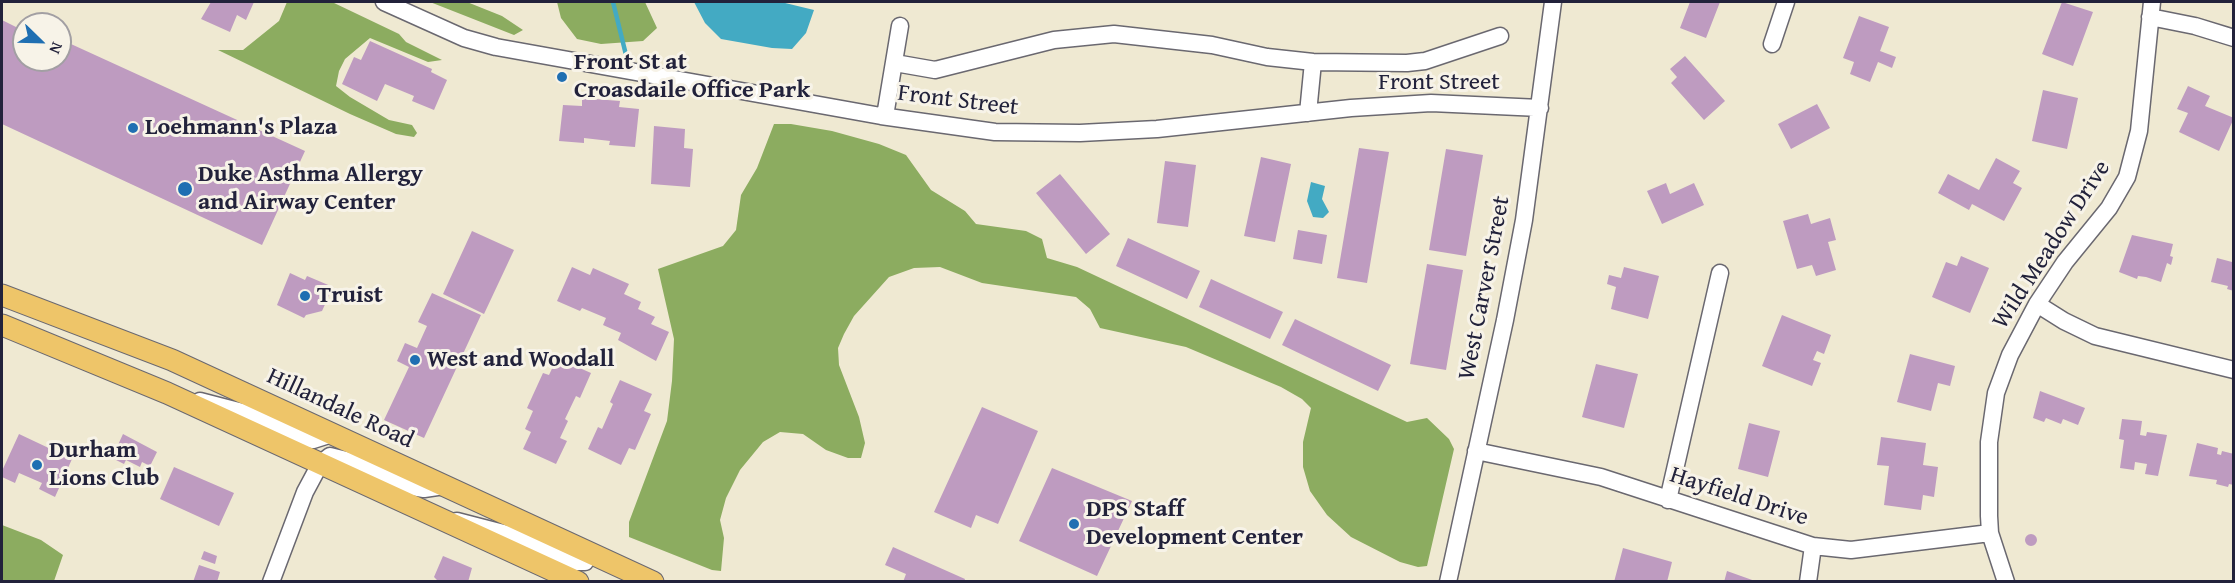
<!DOCTYPE html>
<html>
<head>
<meta charset="utf-8">
<style>
	body { margin:0 }
	#map { position:relative; width:2235px; height:583px; overflow:hidden; background:#efe9d2; font-family:"Gentium Book Plus",serif }
	canvas { display:block }
	.frame { position:absolute; inset:0; border:3px solid #22223b; pointer-events:none }
	.north { position:absolute; left:12px; top:12px; width:60px; height:60px; box-sizing:border-box; background:#f7f3e8; border:2px solid #a29fa3; border-radius:50%; rotate:113deg; font-size:16px; font-weight:700; line-height:24px; text-align:center; color:#22223b }
	.north::after { content:''; display:block; margin:auto; width:21px; height:27px; background:#1f6fb2; clip-path:polygon(50% 0,100% 100%,50% 72%,0 100%) }
</style>
</head>
<body>
<div id="map">
<canvas width="2235" height="583"></canvas>
<div class="frame"></div>
<div class="north">N</div>
</div>
<script>
const c = document.querySelector('canvas').getContext('2d');
c.lineJoin = 'round';
function paint(path, color) { c.fillStyle = color; c.fill(path, 'evenodd'); }
const toPath = rows => new Path2D(rows.map(r => 'M' + r).join(''));
function stroke(path, color, width, dash) { c.strokeStyle = color; c.lineWidth = width; c.lineCap = dash ? 'butt' : 'round'; c.setLineDash(dash || []); c.stroke(path); }
function write(font, color, halo, rows, align = 'center') {
  c.font = font + ' "Gentium Book Plus",serif'; c.lineWidth = 6; c.setLineDash([]); c.textBaseline = 'middle'; c.strokeStyle = halo; c.fillStyle = color; for (const [text, x, y, turn = 0] of rows) {
    c.save(); c.translate(x, y); c.rotate((+turn || 0) * Math.PI / 180); c.textAlign = isNaN(turn) ? turn : align; if (halo) c.strokeText(text, 0, 0); c.fillText(text, 0, 0); c.restore();
  }
}
const forest = toPath([
	[287,2,332,2,399,34,406,42,442,60,428,62,370,38,345,59,339,71,336,86,350,97,389,120,412,125,417,133,414,137,396,134,350,114,218,50,243,50,279,21],
	[430,2,467,2,502,16,523,30,514,35],
	[557,2,645,2,657,28,643,41,601,44,577,39,561,18],
	[774,124,791,124,832,131,879,144,906,155,931,190,965,211,976,224,1026,231,1042,239,1047,258,1077,267,1407,422,1427,418,1449,439,1454,449,1427,566,1418,567,1400,562,1351,537,1327,515,1310,491,1303,467,1303,442,1311,408,1302,399,1281,387,1186,347,1100,328,1090,309,1076,297,982,283,940,267,914,268,889,277,854,316,844,334,838,348,839,365,859,417,865,443,861,458,848,458,826,450,803,434,780,432,763,442,740,470,726,498,720,520,724,538,721,571,712,570,629,537,629,522,667,421,672,381,674,339,658,269,723,246,736,230,741,195,757,168],
	[2,525,41,540,63,555,54,581,2,581]
]);
const water = toPath([
	[694,2,781,2,814,10,806,33,792,49,772,48,721,39,705,23],
	[1311,182,1325,186,1322,199,1329,212,1323,218,1313,217,1307,201]
]);
const stream = toPath([
	[613,2,627,59]
]);
const building = toPath([
	[211,2,254,2,246,20,237,15,230,32,201,19],
	[1690,2,1720,2,1706,38,1680,28],
	[2062,2,2093,12,2073,66,2042,54],
	[1859,16,1889,27,1880,51,1896,57,1892,68,1878,62,1870,82,1850,74,1854,62,1843,58],
	[2,20,20,29,24,21,24,60,60,60,60,39,305,151,262,245,2,124],
	[370,41,432,69,431,72,447,80,434,110,412,101,414,96,385,84,377,101,342,84,354,57,361,60],
	[1685,56,1725,101,1704,120,1671,83,1677,77,1670,69],
	[2188,86,2210,96,2205,106,2234,118,2219,151,2179,132,2188,113,2177,109],
	[2043,90,2078,98,2067,149,2032,141],
	[582,98,620,101,619,107,639,109,635,147,609,145,610,141,584,138,584,143,559,141,563,105,582,106],
	[1817,104,1830,128,1791,149,1778,124],
	[654,126,685,129,684,148,693,149,690,187,651,184],
	[1359,148,1389,152,1367,283,1337,278],
	[1446,149,1483,155,1466,256,1429,250],
	[1261,157,1291,164,1275,242,1244,236],
	[1996,158,2020,171,2013,183,2022,188,2004,221,1972,204,1969,210,1938,193,1948,174,1979,190],
	[1165,161,1196,165,1188,227,1157,223],
	[1060,174,1110,234,1086,254,1036,193],
	[1666,183,1670,194,1694,183,1704,205,1662,224,1647,191],
	[1808,214,1811,224,1830,218,1836,240,1828,242,1836,270,1816,276,1812,265,1797,269,1783,221],
	[1298,230,1327,235,1322,264,1293,259],
	[472,231,514,250,484,314,443,294],
	[2132,235,2173,244,2170,256,2173,257,2171,265,2167,263,2161,282,2146,277,2138,276,2137,279,2119,272],
	[1128,238,1200,271,1187,299,1116,266],
	[1961,256,1989,268,1970,313,1932,297,1946,262,1957,266],
	[2217,258,2232,262,2234,258,2234,291,2227,289,2228,286,2211,282],
	[1427,264,1463,270,1446,370,1410,364],
	[572,267,590,275,593,268,629,284,624,294,641,302,638,309,655,317,651,324,669,332,656,361,618,340,621,333,603,325,606,318,582,308,580,311,557,301],
	[1624,267,1659,276,1648,319,1611,309,1616,287,1607,284,1609,275,1621,278],
	[290,273,305,280,307,276,333,287,322,311,306,315,304,318,277,305],
	[1211,279,1283,312,1270,339,1199,307],
	[432,293,481,315,424,438,384,420,409,367,397,361,405,343,417,348,427,326,418,322],
	[1782,315,1831,335,1824,354,1817,351,1813,360,1821,363,1812,386,1762,366],
	[1295,319,1391,365,1378,391,1282,345],
	[1910,354,1955,366,1950,386,1938,383,1931,411,1897,402],
	[557,358,591,373,580,398,576,396,565,419,568,421,560,438,567,441,556,464,523,449,531,432,525,429,533,411,527,408,543,373,549,375],
	[1596,364,1638,374,1624,428,1582,417],
	[620,380,652,394,644,411,651,414,635,450,629,448,621,465,588,449,598,427,602,429,613,404,610,402],
	[2040,391,2085,408,2078,425,2063,419,2061,424,2046,418,2044,422,2033,418],
	[982,407,1038,431,998,524,976,515,971,528,934,512],
	[2122,419,2142,421,2140,435,2146,436,2147,432,2167,435,2158,476,2145,474,2147,464,2135,462,2134,470,2120,468,2124,440,2119,439],
	[1749,423,1780,431,1768,477,1738,469],
	[19,434,72,459,55,497,39,489,42,483,19,473,15,483,2,477,2,471],
	[123,434,157,452,150,466,142,462,140,467,126,460,124,464,112,458],
	[1881,437,1926,443,1923,465,1938,467,1934,497,1923,495,1921,510,1884,505,1889,466,1877,465],
	[2197,443,2218,448,2217,454,2221,455,2222,451,2234,454,2234,485,2229,484,2228,487,2216,484,2217,480,2189,476],
	[174,467,234,493,219,526,160,499],
	[1052,468,1132,501,1097,576,1019,541],
	'2025 540a6 6 0 1 1 12 0a6 6 0 1 1-12 0Z',
	[893,547,965,579,964,582,903,582,906,574,885,565],
	[1623,548,1672,562,1667,582,1614,582],
	[204,551,217,556,215,564,201,559],
	[443,556,472,568,468,582,439,582,434,577],
	[199,565,220,572,217,582,193,582],
	[1727,571,1755,581,1755,582,1724,582]
]);
const minor = toPath([
	[384,2,464,38,496,47,881,116,995,132,1080,133,1157,129,1351,108,1431,103,1540,108],
	[2150,17,2195,26,2234,38],
	[1772,44,1786,2],
	[895,63,935,70,1054,40,1114,34,1212,45,1267,57,1313,62,1407,63,1425,61,1500,36],
	[1308,113,1313,62],
	[885,116,900,26],
	[2037,304,2064,321,2095,336,2234,370],
	[200,401,250,414,305,439,313,440,332,434],
	[1476,451,1601,477,1813,546,1851,550,1990,533],
	[1668,500,1720,273],
	[457,521,511,535,571,562,585,562,590,553],
	[271,582,305,492,320,464,330,456,350,461,401,485,424,489,444,486],
	[1448,582,1505,320,1524,220,1553,2],
	[1808,582,1813,546],
	[2006,582,1990,533,1989,516,1989,442,1996,393,2010,355,2037,304,2065,262,2109,208,2127,177,2139,131,2152,2]
]);
const major = toPath([
	[2,295,172,360,653,582],
	[2,325,167,393,578,582]
]);
const markers = [
	[562,77,6,"#1f6fb2"],
	[133,128,6,"#1f6fb2"],
	[185,189,8,"#1f6fb2"],
	[305,296,6,"#1f6fb2"],
	[415,360,6,"#1f6fb2"],
	[37,465,6,"#1f6fb2"],
	[1074,524,6,"#1f6fb2"]
];
const poiNames = [
	["Front St at",574,63],
	["Croasdaile Office Park",574,91],
	["Loehmann's Plaza",145,128],
	["Duke Asthma Allergy",198,175],
	["and Airway Center",198,203],
	["Truist",317,296],
	["West and Woodall",427,360],
	["Durham",49,451],
	["Lions Club",49,479],
	["DPS Staff",1086,510],
	["Development Center",1086,538]
];
const streetNames = [
	["Front Street",1439,83],
	["Front Street",958,101,7],
	["Wild Meadow Drive",2052,245,-57],
	["West Carver Street",1485,288,-79],
	["Hillandale Road",340,409,25],
	["Hayfield Drive",1739,497,18]
];
paint(forest, '#8cac60');
paint(water, '#43aac3');
stroke(stream, '#43aac3', 4.5);
paint(building, '#be9bc0');
stroke(minor, '#6a6870', 19);
stroke(major, '#6a6870', 23);
stroke(minor, '#fff', 16);
stroke(major, '#eec569', 21);
for (const [x, y, r, color] of markers) { const dot = new Path2D(); dot.arc(x, y, r, 0, 2 * Math.PI); c.fillStyle = color; c.fill(dot); stroke(dot, '#f7f3e8', 2); }
write('bold 24px', '#22223b', '#f7f3e8', poiNames, 'left');
write('24px', '#22223b', '#f7f3e8', streetNames);
</script>
</body>
</html>
